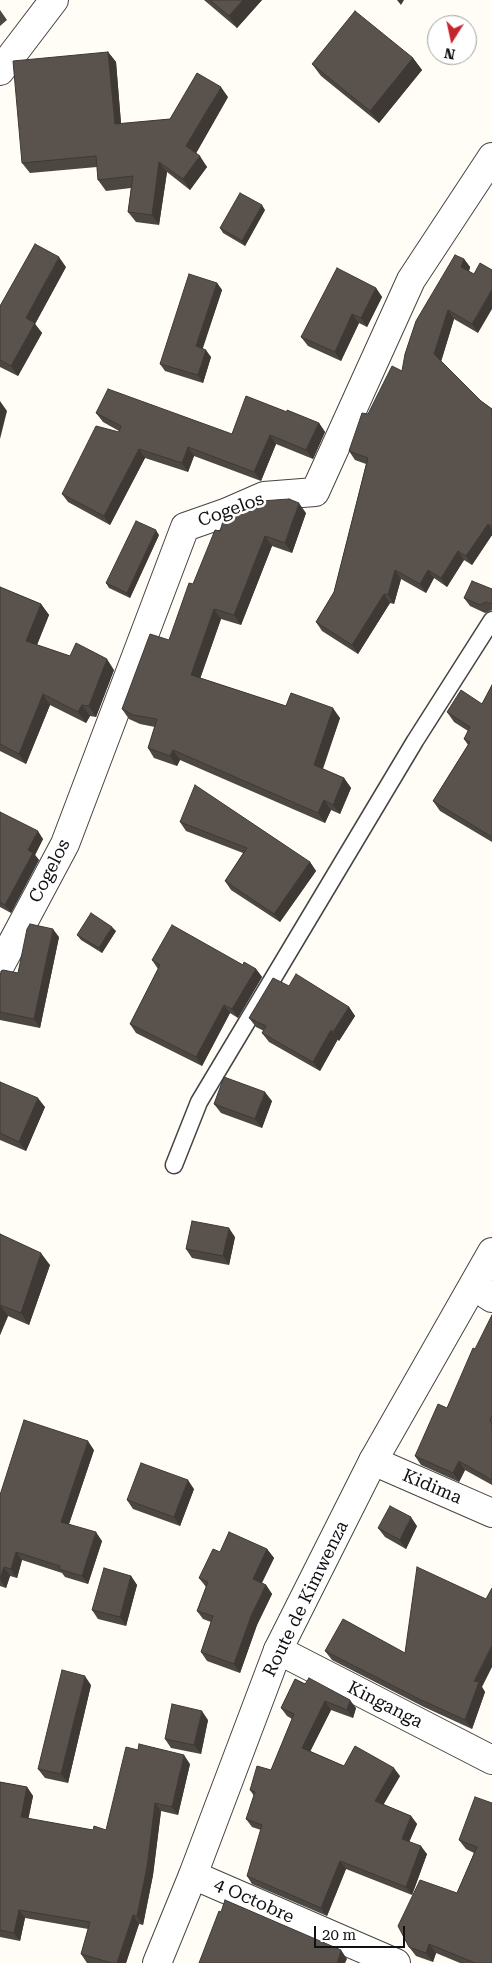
<!DOCTYPE html>
<html>
<head>
<meta charset="utf-8">
<style>
	body { margin:0 }
	#map { position:relative; width:492px; height:1963px; overflow:hidden; background:#fffdf5; font-family:"Roboto Serif",serif }
	canvas { display:block }
	.north { position:absolute; left:427px; top:15px; width:50px; height:50px; box-sizing:border-box; background:#fff; border:1px solid #a0a0a0; border-radius:50%; rotate:190deg; font-size:14px; font-weight:700; line-height:20px; text-align:center; color:#111 }
	.north::after { content:''; display:block; margin:auto; width:18px; height:22px; background:#c4262e; clip-path:polygon(50% 0,100% 100%,50% 72%,0 100%) }
	.scale { position:absolute; left:314px; top:1926px; width:91px; height:22px; box-sizing:border-box; border:2px solid #111; border-top:0; padding-left:6px; font-size:15px; line-height:18px; white-space:nowrap; color:#111; -webkit-text-stroke:4px #fff; paint-order:stroke }
</style>
</head>
<body>
<div id="map">
<canvas width="492" height="1963"></canvas>
<div class="north">N</div>
<div class="scale">20 m</div>
</div>
<script>
const c = document.querySelector('canvas').getContext('2d');
c.lineJoin = 'round';
const toPath = rows => new Path2D(rows.map(r => 'M' + r).join(''));
function stroke(path, color, width, dash) { c.strokeStyle = color; c.lineWidth = width; c.lineCap = dash ? 'butt' : 'round'; c.setLineDash(dash || []); c.stroke(path); }
function paint(path, color) { c.fillStyle = color; c.fill(path, 'evenodd'); }
function write(font, color, halo, rows, align = 'center') {
  c.font = font + ' "Roboto Serif",serif'; c.lineWidth = 5; c.setLineDash([]); c.textBaseline = 'middle'; c.strokeStyle = halo; c.fillStyle = color; for (const [text, x, y, turn = 0] of rows) {
    c.save(); c.translate(x, y); c.rotate((+turn || 0) * Math.PI / 180); c.textAlign = isNaN(turn) ? turn : align; if (halo) c.strokeText(text, 0, 0); c.fillText(text, 0, 0); c.restore();
  }
}
const service = toPath([
	[174,1165,199,1102,415,741,492,620]
]);
const minor = toPath([
	[0,71,54,0],
	[0,966,65,844,185,527,225,513,264,496,315,492,411,280,492,157],
	[474,1286,492,1298],
	[373,1461,492,1513],
	[278,1650,492,1760],
	[193,1875,396,1963]
]);
const tertiary = toPath([
	[157,1963,193,1875,278,1650,373,1461,492,1252]
]);
const wall = toPath([
	[204,0,262,0,237,28],
	[0,10,7,20,0,26],
	[108,52,116,62,121,124,170,119,228,97,196,153,207,167,190,190,167,172,159,225,136,222,128,212,131,188,106,191,98,180,97,167,30,173,22,163],
	[413,58,422,70,379,123,321,76,312,64],
	[265,210,245,246,223,233,220,228],
	[464,259,470,267,469,272,478,333,454,319,441,361,481,401,492,409,492,535,472,565,464,560,447,587,434,578,426,593,401,579,394,604,390,603,358,654,322,631,316,622,334,592,366,464,355,460,349,451,368,414,402,371],
	[66,267,35,324,42,333,18,376,0,367,0,306],
	[217,283,222,290,202,349,211,357,203,383,165,371,160,364],
	[376,288,382,297,367,327,359,323,341,361,308,346,301,337],
	[96,413,232,434,319,423,325,432,313,459,276,444,261,481,194,456,188,472,145,458,110,525,68,502,62,494,119,432,119,431,103,422],
	[306,513,292,553,272,546,241,625,221,619,200,678,286,706,340,718,323,769,344,778,351,788,340,814,331,810,325,823,180,760,177,766,154,758,148,748,155,727,140,724,129,719,122,709,169,640,193,584,220,531],
	[159,535,130,598,109,588,106,583],
	[0,587,41,604,49,615,37,645,70,656,114,670,96,717,90,716,86,723,50,705,26,764,0,751],
	[492,589,492,610,485,613,470,606,464,598],
	[492,685,492,842,440,811,433,801,468,745,464,739,468,731,454,722,447,712,482,704],
	[0,812,43,839,35,855,39,860,11,913,0,907],
	[180,822,310,862,316,871,280,922,231,890,225,881,243,853,186,831],
	[116,931,102,953,81,940,77,935],
	[59,937,40,1028,0,1020,0,978,18,973],
	[152,960,243,965,256,969,262,977,238,1018,230,1013,202,1066,136,1033,130,1024,158,969],
	[289,986,349,1007,355,1016,339,1041,338,1039,320,1071,269,1042,262,1033,264,1031,256,1027,249,1018],
	[0,1082,45,1107,26,1151,0,1140],
	[272,1101,262,1128,221,1113,214,1104],
	[0,1234,50,1265,29,1325,8,1316,0,1335],
	[235,1237,229,1265,192,1258,186,1249],
	[492,1315,492,1485,465,1470,459,1482,421,1465,415,1456,447,1408],
	[94,1450,69,1524,102,1541,88,1584,65,1577,62,1573,22,1560,17,1578,10,1576,6,1588,0,1586,0,1495],
	[194,1489,180,1526,133,1509,127,1500],
	[417,1526,406,1549,385,1537,378,1528],
	[267,1549,274,1558,262,1583,266,1585,272,1594,257,1625,240,1673,207,1661,201,1652,211,1622,203,1619,197,1611,206,1587,199,1578,220,1552],
	[131,1576,137,1585,126,1626,98,1619,92,1610],
	[325,1651,405,1653,482,1687,485,1692,472,1729,424,1707,332,1660],
	[295,1679,356,1708,353,1718,331,1710,310,1751,344,1766,400,1776,383,1804,411,1816,417,1824,409,1842,427,1854,412,1895,346,1869,327,1916,252,1884,247,1876,261,1830,252,1827,246,1819,254,1796,250,1790,271,1770,292,1719,287,1716,281,1708],
	[91,1685,68,1783,45,1778,38,1769],
	[208,1720,201,1754,171,1748,165,1739],
	[190,1764,178,1815,161,1811,153,1875,143,1925,139,1924,126,1963,87,1963,81,1954,88,1929,25,1918,20,1941,0,1937,0,1782,27,1787,33,1796,28,1819,93,1830,106,1830],
	[492,1803,492,1963,460,1963,436,1953,433,1962,416,1956,409,1947,457,1893,474,1853,466,1849,459,1840]
]);
const shadedWall = toPath([
	[243,0,262,0,237,28,229,16],
	[397,0,404,0,401,5],
	[108,52,116,62,122,135,115,124],
	[413,58,422,70,379,123,370,111],
	[221,87,228,97,194,157,186,146],
	[200,156,207,167,190,190,183,179],
	[159,162,167,172,159,225,152,215],
	[262,205,265,210,245,246,242,241],
	[59,257,66,267,35,324,42,333,18,376,11,366,26,318],
	[464,259,470,267,467,276,461,267],
	[217,283,222,290,201,354,196,346],
	[376,288,382,297,367,327,361,318],
	[492,289,492,309,478,333,472,324],
	[448,310,454,319,441,362,434,354],
	[352,314,359,323,341,361,335,352],
	[206,350,211,357,203,383,198,375],
	[0,401,7,411,0,439],
	[319,423,325,432,313,459,306,450],
	[270,435,276,444,261,481,254,472],
	[188,447,194,456,188,472,182,463],
	[139,449,145,458,110,525,104,516],
	[299,503,306,513,292,553,285,543],
	[488,524,492,530,492,535,472,565,466,556],
	[156,530,159,535,130,598,127,593],
	[265,536,272,546,241,625,234,615],
	[458,551,464,560,447,587,441,578],
	[395,570,401,579,394,604,388,595],
	[428,570,434,578,426,593,420,584],
	[384,594,390,603,358,654,352,645],
	[41,604,49,615,34,652,26,641],
	[214,609,221,619,198,685,191,675],
	[107,659,114,670,96,717,89,706],
	[43,694,50,705,26,764,19,754],
	[82,705,90,716,86,723,78,712],
	[333,708,340,718,320,775,314,765],
	[173,750,180,760,177,766,170,756],
	[344,778,351,788,340,814,333,805],
	[324,800,331,810,325,823,318,813],
	[38,831,43,839,35,855,39,860,11,913,5,905,28,850],
	[310,862,316,871,280,922,274,914],
	[112,927,116,931,102,953,99,948],
	[53,929,59,937,40,1028,34,1019],
	[256,969,262,977,238,1018,232,1009],
	[224,1005,230,1013,202,1066,196,1057],
	[349,1007,355,1016,339,1041,333,1032],
	[331,1030,338,1039,320,1071,313,1062],
	[265,1092,272,1101,262,1128,255,1119],
	[38,1098,45,1107,26,1151,19,1142],
	[229,1228,235,1237,229,1265,223,1256],
	[41,1253,50,1265,29,1325,21,1313],
	[0,1305,8,1316,0,1335],
	[88,1441,94,1450,67,1530,61,1522],
	[459,1461,465,1470,459,1482,453,1473],
	[188,1480,194,1489,180,1526,174,1517],
	[411,1517,417,1526,406,1549,400,1540],
	[96,1532,102,1541,88,1584,82,1576],
	[267,1549,274,1558,259,1588,253,1579],
	[16,1552,22,1560,17,1578,11,1569],
	[4,1567,10,1576,6,1588,0,1579],
	[131,1576,137,1585,126,1626,120,1617],
	[266,1585,272,1594,257,1625,240,1673,234,1664,251,1616],
	[492,1645,492,1667,482,1687,485,1692,472,1729,465,1720,474,1681],
	[85,1676,91,1685,68,1783,61,1774],
	[350,1700,356,1708,353,1718,347,1710],
	[325,1701,331,1710,308,1756,302,1748],
	[202,1711,208,1720,201,1754,194,1745],
	[184,1755,190,1764,178,1815,172,1807],
	[394,1768,400,1776,381,1809,375,1801],
	[27,1787,33,1796,27,1826,21,1817],
	[155,1803,161,1811,153,1875,143,1925,137,1916],
	[411,1816,417,1824,407,1847,402,1839],
	[421,1846,427,1854,412,1895,406,1887],
	[340,1861,346,1869,327,1916,321,1908],
	[19,1910,25,1918,20,1941,14,1933],
	[133,1915,139,1924,126,1963,117,1963],
	[429,1944,436,1953,433,1962,426,1953],
	[341,1950,347,1959,345,1963,337,1963]
]);
const building = toPath([
	[210,0,243,0,229,16,210,0],
	[355,11,413,58,370,111,312,64,355,11],
	[108,52,115,124,170,119,197,73,221,87,186,146,200,156,183,179,159,162,152,215,128,212,133,176,98,180,96,156,22,163,13,61,108,52],
	[240,193,262,205,242,241,220,228,240,193],
	[35,244,59,257,26,318,35,323,11,366,0,360,0,306,35,244],
	[455,255,464,259,461,267,474,274,480,263,492,270,492,289,472,324,448,310,434,354,481,401,492,409,492,527,488,524,466,556,458,551,441,578,428,570,420,584,395,570,388,595,384,594,352,645,316,622,334,592,368,458,349,451,362,413,368,414,392,366,402,371,405,354,416,321,455,255],
	[337,268,376,288,361,318,352,314,335,352,301,337,337,268],
	[189,274,217,283,196,346,206,350,198,375,160,364,189,274],
	[108,389,232,434,246,396,287,412,287,410,319,423,306,450,270,435,254,472,188,447,182,463,139,449,104,516,62,494,96,426,119,432,121,426,96,413,108,389],
	[289,499,299,503,285,543,265,536,234,615,214,609,191,675,286,706,291,693,333,708,314,765,344,778,333,805,324,800,318,813,173,750,170,756,148,748,157,719,133,715,122,709,150,634,169,640,189,583,193,584,215,530,220,531,224,518,261,501,289,499],
	[136,521,156,530,127,593,106,583,136,521],
	[472,581,492,589,492,604,486,602,480,605,464,598,472,581],
	[0,587,41,604,26,641,70,656,76,643,107,659,89,706,82,705,78,712,43,694,19,754,0,744,0,587],
	[492,685,492,837,433,801,470,742,464,739,470,727,447,712,461,690,482,704,492,685],
	[195,785,310,862,274,914,225,881,247,848,180,822,195,785],
	[0,812,38,831,28,850,33,853,5,905,0,902,0,812],
	[91,913,112,927,99,948,77,935,91,913],
	[30,924,53,929,34,1019,0,1012,0,978,1,971,3,970,18,973,27,929,30,924],
	[172,925,243,965,244,962,256,969,232,1009,224,1005,196,1057,130,1024,160,965,152,960,172,925],
	[296,974,349,1007,333,1032,331,1030,313,1062,262,1033,266,1026,249,1018,273,978,289,986,296,974],
	[224,1077,265,1092,255,1119,214,1104,224,1077],
	[0,1082,38,1098,19,1142,0,1133,0,1082],
	[192,1221,229,1228,223,1256,186,1249,192,1221],
	[0,1234,41,1253,21,1313,0,1305,0,1234],
	[492,1315,492,1416,490,1419,492,1425,492,1480,459,1461,453,1473,415,1456,438,1404,447,1408,473,1348,475,1349,492,1315],
	[24,1420,88,1441,61,1522,96,1532,82,1576,59,1569,60,1566,16,1552,11,1569,4,1567,0,1579,0,1495,24,1420],
	[141,1463,188,1480,174,1517,127,1500,141,1463],
	[390,1506,411,1517,400,1540,378,1528,390,1506],
	[229,1532,267,1549,253,1579,266,1585,251,1616,234,1664,201,1652,213,1616,197,1611,208,1582,199,1578,213,1549,220,1552,229,1532],
	[417,1567,486,1599,492,1588,492,1645,474,1681,479,1682,465,1720,417,1698,325,1651,343,1619,405,1653,417,1567],
	[104,1568,131,1576,120,1617,92,1610,104,1568],
	[62,1670,85,1676,61,1774,38,1769,62,1670],
	[309,1678,350,1700,347,1710,325,1701,302,1748,344,1766,355,1746,394,1768,375,1801,411,1816,402,1839,421,1846,406,1887,340,1861,321,1908,247,1876,262,1825,246,1819,255,1792,250,1790,257,1766,271,1770,294,1714,281,1708,295,1679,305,1684,309,1678],
	[172,1704,202,1711,194,1745,165,1739,172,1704],
	[139,1744,184,1755,172,1807,155,1803,147,1867,137,1916,133,1915,117,1963,112,1963,81,1954,90,1922,19,1910,14,1933,0,1930,0,1782,27,1787,21,1817,93,1830,94,1826,106,1830,126,1747,138,1750,139,1744],
	[475,1797,492,1803,492,1963,475,1963,429,1944,426,1953,409,1947,398,1926,420,1880,457,1893,477,1847,459,1840,475,1797],
	[225,1900,341,1950,337,1963,199,1963,219,1911,221,1912,225,1900]
]);
const streetNames = [
	["Cogelos",231,510,-20],
	["Cogelos",50,871,-63],
	["Kidima",432,1487,23],
	["Route de Kimwenza",306,1599,-64],
	["Kinganga",385,1705,27],
	["4 Octobre",254,1901,24]
];
stroke(service, '#444', 19);
stroke(minor, '#444', 30);
stroke(tertiary, '#444', 30);
stroke(service, '#fff', 16);
stroke(minor, '#fff', 28);
stroke(tertiary, '#fff', 28);
paint(wall, '#4d4742');
paint(shadedWall, '#3f3936');
paint(building, '#5a524d');
stroke(building, '#3f3936', 1);
write('18px', '#111', '#fff', streetNames);
</script>
</body>
</html>
